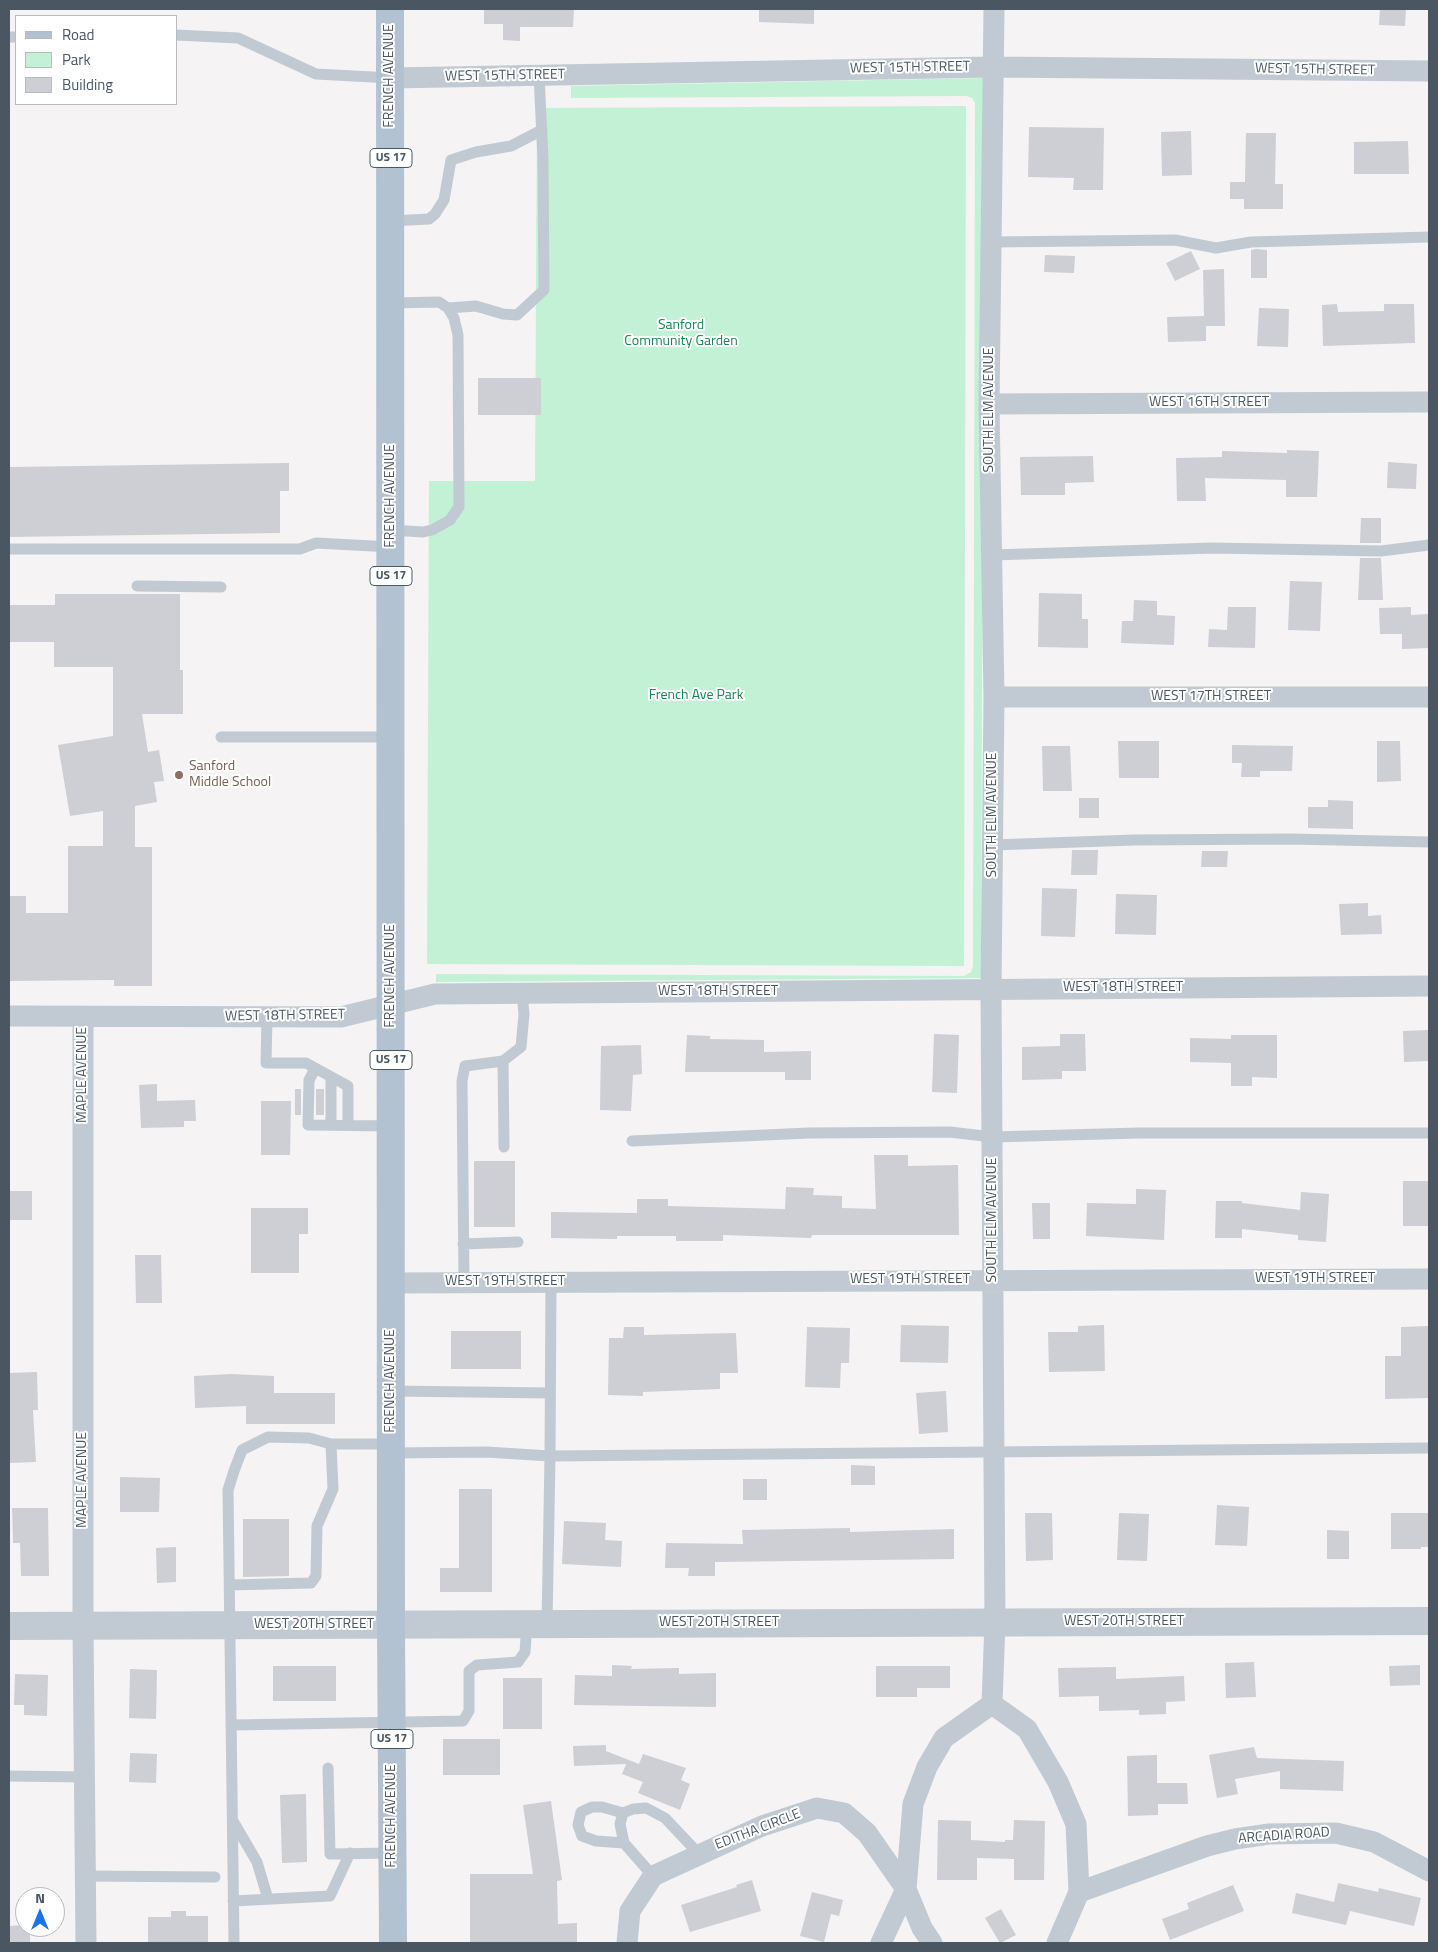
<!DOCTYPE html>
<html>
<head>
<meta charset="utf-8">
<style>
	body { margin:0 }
	#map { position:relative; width:1438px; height:1952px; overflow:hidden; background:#f5f3f3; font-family:"Titillium Web",sans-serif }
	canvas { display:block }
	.frame { position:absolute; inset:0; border:10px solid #4a5661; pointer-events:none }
	.legend { position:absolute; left:15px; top:15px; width:162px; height:90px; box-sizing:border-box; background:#fff; border:1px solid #b7bbc0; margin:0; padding:6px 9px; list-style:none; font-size:15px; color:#4a5661 }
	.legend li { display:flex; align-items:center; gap:10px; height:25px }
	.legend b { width:25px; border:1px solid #b7bbc0 }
	.north { position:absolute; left:15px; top:1887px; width:50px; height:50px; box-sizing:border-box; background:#fff; border:1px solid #b7bbc0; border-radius:50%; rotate:0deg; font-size:14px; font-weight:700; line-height:20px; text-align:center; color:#4a5661 }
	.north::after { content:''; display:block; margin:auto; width:18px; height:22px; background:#1a73e8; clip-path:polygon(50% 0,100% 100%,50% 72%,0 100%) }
</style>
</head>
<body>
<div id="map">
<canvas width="1438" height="1952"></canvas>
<div class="frame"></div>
<ul class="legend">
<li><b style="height:6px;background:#b3c2d1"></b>Road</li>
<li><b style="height:14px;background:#c3f1d5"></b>Park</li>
<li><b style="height:14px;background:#cdcfd5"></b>Building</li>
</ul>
<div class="north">N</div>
</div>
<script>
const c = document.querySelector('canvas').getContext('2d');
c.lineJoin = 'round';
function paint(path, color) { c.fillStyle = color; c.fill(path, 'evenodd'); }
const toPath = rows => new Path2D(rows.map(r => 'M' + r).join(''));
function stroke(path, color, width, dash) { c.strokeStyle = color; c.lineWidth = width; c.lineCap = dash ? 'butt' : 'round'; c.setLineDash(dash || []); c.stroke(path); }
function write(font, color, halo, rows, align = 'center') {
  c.font = font + ' "Titillium Web",sans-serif'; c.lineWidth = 4; c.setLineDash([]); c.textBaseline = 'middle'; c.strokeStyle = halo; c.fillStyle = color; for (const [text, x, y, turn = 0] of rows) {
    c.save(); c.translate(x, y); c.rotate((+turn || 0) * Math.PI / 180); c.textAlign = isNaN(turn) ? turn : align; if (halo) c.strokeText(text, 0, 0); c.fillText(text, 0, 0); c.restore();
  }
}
const green = toPath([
	[984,78,981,978,436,982,436,974,964,976,971,972,973,966,975,103,972,98,966,96,571,98,571,86],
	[966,106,964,966,427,964,429,481,535,481,537,108]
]);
const building = toPath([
	[484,9,574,9,573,27,520,27,520,41,503,40,503,24,484,24],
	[759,9,814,9,814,24,759,22],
	[1380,9,1406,9,1405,26,1379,25],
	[1029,127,1104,128,1103,190,1073,190,1074,178,1028,177],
	[1191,131,1192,175,1162,176,1161,132],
	[1246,133,1276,133,1275,184,1283,184,1283,209,1244,209,1244,199,1230,199,1230,182,1245,182],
	[1408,141,1409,174,1354,174,1354,142],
	[1256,249,1267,250,1267,278,1251,278,1251,250],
	[1191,251,1200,269,1175,281,1166,263],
	[1045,255,1075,256,1074,273,1044,272],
	[1224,269,1225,326,1206,326,1206,341,1168,342,1167,317,1204,316,1203,270],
	[1337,304,1338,312,1384,311,1384,304,1414,304,1415,343,1323,346,1322,305],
	[1259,308,1289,309,1288,347,1257,346],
	[478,378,541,378,541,415,478,415],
	[1287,450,1319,451,1317,497,1286,497,1286,480,1205,478,1206,501,1177,501,1176,458,1222,457,1222,451,1287,453],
	[1093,456,1094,482,1065,483,1065,495,1021,495,1020,457],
	[1388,462,1417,464,1416,489,1387,488],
	[289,463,289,491,280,491,280,533,9,537,9,467],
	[1361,518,1381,518,1381,543,1360,543],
	[1360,558,1381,558,1383,600,1358,600],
	[1290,581,1322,582,1320,631,1288,630],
	[1039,593,1082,594,1082,619,1088,619,1088,648,1038,647],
	[55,594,180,594,180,670,183,670,183,714,142,714,148,752,159,750,164,781,154,782,157,802,135,806,135,847,152,847,152,986,114,986,114,980,9,981,9,896,26,896,26,913,68,913,68,846,103,846,103,811,70,816,58,745,113,736,113,667,54,667,54,642,9,642,9,605,55,605],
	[1134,600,1157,601,1157,615,1175,616,1174,645,1121,643,1122,621,1133,621],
	[1228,607,1256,607,1255,648,1208,647,1209,629,1227,630],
	[1411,607,1411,615,1429,614,1429,648,1402,649,1402,634,1380,634,1379,608],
	[1118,741,1159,741,1159,778,1119,778],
	[1377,741,1400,741,1401,781,1377,782],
	[1232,745,1293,746,1292,771,1260,771,1260,777,1241,777,1242,763,1232,763],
	[1042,746,1070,746,1072,791,1043,791],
	[1079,798,1099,798,1099,818,1079,818],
	[1328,800,1353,801,1353,829,1308,828,1308,807,1328,807],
	[1072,850,1098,850,1097,875,1071,875],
	[1202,851,1228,851,1227,867,1201,867],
	[1042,888,1077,889,1075,937,1041,936],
	[1116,894,1157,895,1156,935,1115,934],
	[1368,903,1368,916,1381,915,1382,934,1341,935,1339,904],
	[1429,1030,1429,1061,1404,1062,1403,1031],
	[934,1034,959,1035,957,1093,932,1092],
	[1060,1034,1085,1034,1086,1071,1062,1071,1062,1079,1022,1080,1022,1047,1060,1046],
	[687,1035,710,1036,710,1039,764,1040,764,1052,811,1051,811,1080,785,1080,785,1072,685,1072],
	[1231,1035,1277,1035,1277,1078,1252,1077,1252,1086,1231,1086,1231,1063,1190,1062,1190,1038,1231,1039],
	[641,1045,642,1074,633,1075,631,1111,600,1110,601,1046],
	[157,1084,157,1101,195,1100,196,1121,184,1121,184,1127,141,1128,139,1085],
	[295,1089,301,1089,301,1115,295,1115],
	[316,1089,324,1089,324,1115,316,1115],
	[261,1101,291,1101,290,1155,261,1155],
	[874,1155,908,1155,908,1166,958,1165,959,1235,812,1235,811,1238,723,1235,723,1241,676,1241,676,1236,617,1236,617,1239,551,1238,551,1212,637,1213,637,1199,668,1199,668,1206,785,1209,786,1187,814,1188,813,1195,842,1196,842,1208,876,1209],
	[474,1161,515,1161,515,1227,474,1227],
	[1403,1181,1428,1181,1429,1226,1403,1226],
	[1136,1189,1166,1190,1164,1240,1086,1236,1087,1203,1136,1204],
	[9,1191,32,1191,32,1220,9,1220],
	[1301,1192,1329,1194,1326,1242,1298,1240,1298,1235,1242,1229,1242,1238,1215,1238,1216,1201,1242,1201,1242,1203,1300,1210],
	[1032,1203,1050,1203,1050,1239,1033,1239],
	[251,1208,308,1208,308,1234,299,1234,299,1273,251,1273],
	[135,1255,161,1255,162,1303,136,1303],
	[901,1325,949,1326,948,1363,900,1362],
	[1104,1325,1105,1371,1049,1372,1048,1332,1078,1332,1078,1326],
	[1429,1326,1429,1398,1385,1399,1385,1356,1401,1356,1401,1327],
	[624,1327,644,1327,644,1335,736,1333,738,1373,720,1373,720,1389,643,1392,643,1396,608,1395,609,1338,623,1338],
	[807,1327,850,1328,849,1363,841,1363,840,1388,805,1387],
	[451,1331,521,1331,521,1369,451,1369],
	[37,1372,38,1410,33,1410,36,1462,9,1463,9,1373],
	[231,1374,274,1376,274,1393,335,1393,335,1424,246,1424,246,1406,195,1408,194,1376],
	[946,1391,948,1432,919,1434,916,1393],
	[851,1465,875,1466,875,1485,851,1485],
	[120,1477,160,1478,159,1512,120,1512],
	[743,1479,767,1479,767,1500,743,1500],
	[459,1489,492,1489,492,1592,440,1592,440,1568,459,1568],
	[1217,1505,1249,1507,1247,1546,1215,1545],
	[12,1508,48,1508,49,1576,21,1576,20,1543,13,1543],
	[1025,1513,1052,1513,1053,1560,1026,1561],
	[1119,1513,1149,1514,1147,1561,1117,1560],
	[1391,1513,1429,1513,1429,1547,1421,1547,1421,1549,1391,1549],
	[243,1519,289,1519,289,1576,243,1577],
	[564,1521,606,1523,605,1540,622,1541,621,1567,562,1564],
	[850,1528,850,1532,954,1529,954,1559,715,1562,715,1576,688,1576,689,1568,665,1568,666,1543,743,1544,742,1530],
	[1327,1530,1349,1531,1349,1559,1327,1559],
	[176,1547,176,1582,157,1583,156,1548],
	[1254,1662,1256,1697,1226,1698,1225,1663],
	[612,1665,632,1666,631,1669,679,1668,679,1674,716,1673,716,1707,574,1705,575,1675,612,1676],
	[1420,1665,1420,1685,1390,1686,1389,1666],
	[273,1666,336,1666,336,1701,273,1701],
	[876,1666,950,1666,950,1688,917,1688,917,1697,876,1697],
	[1116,1667,1116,1679,1184,1676,1185,1701,1166,1702,1166,1714,1139,1715,1139,1710,1099,1711,1099,1696,1059,1697,1058,1668],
	[130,1669,157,1670,156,1719,129,1718],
	[15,1674,48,1675,47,1716,24,1715,24,1705,14,1705],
	[503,1678,542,1678,542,1729,503,1729],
	[443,1739,500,1739,500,1775,443,1775],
	[606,1745,606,1751,639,1764,643,1754,686,1768,681,1780,690,1784,680,1810,638,1793,643,1782,622,1774,626,1764,574,1766,573,1746],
	[1254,1747,1257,1758,1344,1761,1343,1791,1280,1789,1280,1771,1235,1779,1238,1794,1217,1798,1209,1755],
	[130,1753,157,1754,156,1783,129,1782],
	[1157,1755,1157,1783,1187,1783,1188,1804,1158,1804,1158,1815,1128,1816,1127,1756],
	[306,1794,307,1862,282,1863,280,1795],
	[551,1801,562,1880,557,1881,558,1924,577,1923,577,1943,470,1943,470,1874,533,1874,523,1805],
	[938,1820,971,1821,971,1840,1005,1842,1005,1840,1013,1840,1014,1820,1045,1821,1044,1880,1014,1880,1014,1859,977,1858,977,1880,937,1880],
	[752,1880,761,1911,690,1932,681,1905,737,1887,736,1885],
	[1338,1883,1378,1892,1379,1888,1421,1898,1414,1926,1350,1911,1346,1925,1292,1913,1296,1893,1334,1902],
	[1233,1885,1244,1911,1170,1940,1162,1919,1189,1909,1187,1903],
	[812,1892,843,1900,839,1916,831,1914,824,1942,800,1936],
	[1001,1909,1016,1935,1000,1943,985,1918],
	[171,1911,186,1911,186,1916,208,1916,208,1943,148,1943,148,1917,171,1917],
	[25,1925,30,1927,30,1943,9,1943,9,1926]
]);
const service = toPath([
	[176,35,238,38,316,74,391,78],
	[9,37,16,37],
	[391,221,429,219,435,214,444,200,451,160,476,152,511,146,542,130],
	[992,242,1175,240,1216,248,1251,242,1429,237],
	[391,303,439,302,448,308,454,318,458,335,459,507,450,520,432,530,423,532,391,530],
	[448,308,476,306,503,314,517,315,544,290,543,159,539,75],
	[9,549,300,549,316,543,391,547],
	[992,555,1213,548,1381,551,1429,545],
	[137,586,221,587],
	[221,737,391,737],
	[992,845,1134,840,1290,839,1429,842],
	[267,1017,266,1063,306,1063,348,1086,348,1125],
	[503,1061,504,1147],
	[315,1069,309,1080,308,1125,391,1126],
	[331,1077,331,1125],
	[632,1141,809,1133,950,1132,992,1137,1139,1133,1429,1133],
	[463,1244,518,1242],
	[464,1282,462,1081,465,1066,503,1061,521,1047,524,1014,522,993],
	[551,1282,550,1456,1429,1448],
	[391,1391,550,1393],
	[391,1453,486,1452,550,1456,547,1624],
	[230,1585,311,1583,316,1576,317,1526,333,1489,331,1444],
	[232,1725,463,1721,469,1711,469,1671,477,1665,518,1662,525,1652,527,1624],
	[328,1768,330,1854,392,1853],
	[9,1776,85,1777],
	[623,1813,602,1807,592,1807,581,1812,578,1825,582,1836,596,1841,624,1843],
	[233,1821,257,1862,268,1899],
	[86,1876,215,1877],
	[653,1876,624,1843,620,1824,623,1813,633,1809,646,1808,665,1818,699,1854],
	[233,1901,330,1896,350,1853],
	[234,1943,228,1490,234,1471,242,1450,268,1437,309,1438,331,1444,391,1444]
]);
const minor = toPath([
	[391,78,994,67,1429,71],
	[989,404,1429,402],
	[994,697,1429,697],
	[9,1016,341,1017,435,994,1429,986],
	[83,1017,83,1626,86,1943],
	[391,1283,1429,1279],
	[992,1704,1027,1729,1058,1782,1076,1824,1079,1892,1057,1943],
	[1079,1892,1207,1846,1235,1839,1269,1834,1336,1833,1374,1842,1429,1871],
	[627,1943,630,1911,653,1876,762,1826,817,1808,844,1813,867,1833,906,1889,881,1943],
	[932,1943,922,1928,906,1889,913,1804,927,1767,944,1738,992,1704,995,1622,991,989,994,697,989,404,994,9]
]);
const tertiary = toPath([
	[9,1626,1429,1621]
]);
const primary = toPath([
	[390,9,391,1624,393,1943]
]);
const markers = [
	[179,775,5,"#8d6e63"]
];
const shields = [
	[391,158,42],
	[391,576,42],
	[391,1060,42],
	[392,1739,42]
];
const shieldNames = [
	["US 17",391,158],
	["US 17",391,576],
	["US 17",391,1060],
	["US 17",392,1739]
];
const streetNames = [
	["WEST 15TH STREET",910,68,-1],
	["WEST 15TH STREET",1315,70,1],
	["FRENCH AVENUE",390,76,-90],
	["WEST 15TH STREET",505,76,-1],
	["WEST 16TH STREET",1209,403],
	["SOUTH ELM AVENUE",990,410,-90],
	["FRENCH AVENUE",391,496,-90],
	["WEST 17TH STREET",1211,697],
	["SOUTH ELM AVENUE",993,815,-90],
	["FRENCH AVENUE",391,976,-90],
	["WEST 18TH STREET",1123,988],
	["WEST 18TH STREET",718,992],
	["WEST 18TH STREET",285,1016,-1],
	["MAPLE AVENUE",83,1075,-90],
	["SOUTH ELM AVENUE",993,1220,-90],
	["WEST 19TH STREET",1315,1279],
	["WEST 19TH STREET",910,1280],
	["WEST 19TH STREET",505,1282],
	["FRENCH AVENUE",391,1381,-90],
	["MAPLE AVENUE",83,1480,-90],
	["WEST 20TH STREET",1124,1622],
	["WEST 20TH STREET",719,1623],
	["WEST 20TH STREET",314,1625],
	["FRENCH AVENUE",392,1816,-90],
	["EDITHA CIRCLE",758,1830,-21],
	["ARCADIA ROAD",1284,1836,-4]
];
const parkNames = [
	["Sanford",681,326],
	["Community Garden",681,342],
	["French Ave Park",696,696]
];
const educationNames = [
	["Sanford",189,767],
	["Middle School",189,783]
];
paint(green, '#c3f1d5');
paint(building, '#cdcfd5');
stroke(service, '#c1cad2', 11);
stroke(minor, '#c1cad2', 21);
stroke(tertiary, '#c1cad2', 28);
stroke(primary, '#b3c2d1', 28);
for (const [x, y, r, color] of markers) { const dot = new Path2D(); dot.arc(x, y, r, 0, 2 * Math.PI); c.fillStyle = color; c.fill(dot); stroke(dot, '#fff', 2); }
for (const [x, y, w] of shields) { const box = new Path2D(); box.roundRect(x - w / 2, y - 9.5, w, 19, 4); c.fillStyle = '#fff'; c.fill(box); stroke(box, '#4a5661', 1); }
write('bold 12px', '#4a5661', null, shieldNames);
write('14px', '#4a5661', '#fff', streetNames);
write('14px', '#17864f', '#fff', parkNames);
write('14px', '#785e54', '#fff', educationNames, 'left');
</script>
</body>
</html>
